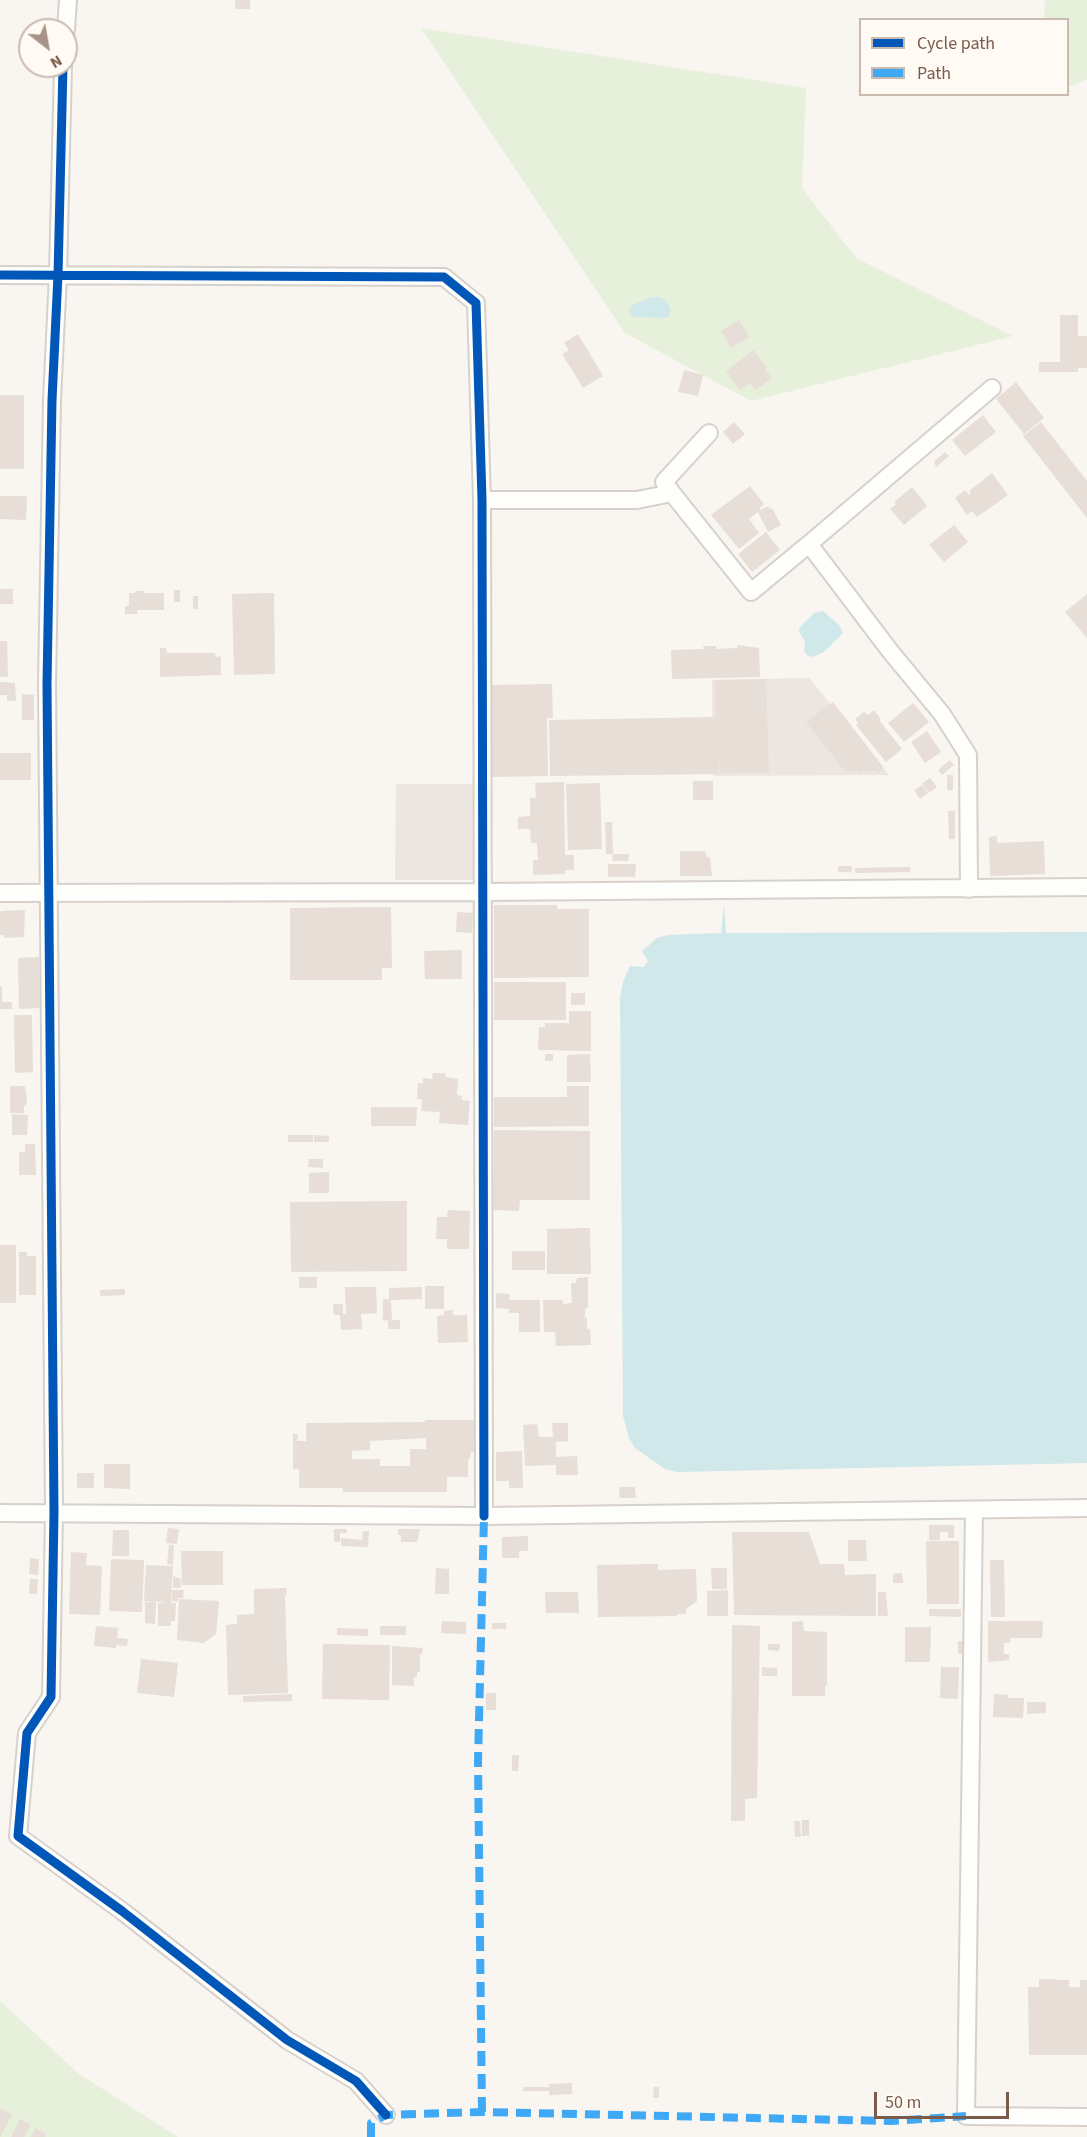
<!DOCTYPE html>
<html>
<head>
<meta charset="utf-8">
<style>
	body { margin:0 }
	#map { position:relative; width:1087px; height:2137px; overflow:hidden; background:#f9f5f0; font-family:"Source Sans 3",sans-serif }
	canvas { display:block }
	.legend { position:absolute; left:859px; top:18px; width:210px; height:78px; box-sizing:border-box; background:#fffaf3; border:2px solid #cabbb1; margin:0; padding:8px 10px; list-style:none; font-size:18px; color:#7a5c4d }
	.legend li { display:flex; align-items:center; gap:12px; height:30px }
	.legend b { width:30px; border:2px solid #cabbb1 }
	.north { position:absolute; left:18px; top:18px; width:60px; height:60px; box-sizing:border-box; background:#fffaf3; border:2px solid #cabbb1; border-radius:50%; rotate:149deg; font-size:16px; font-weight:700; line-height:24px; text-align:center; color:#7a5c4d }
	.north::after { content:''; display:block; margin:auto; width:21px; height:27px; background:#a69286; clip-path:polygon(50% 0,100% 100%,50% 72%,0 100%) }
	.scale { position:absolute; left:874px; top:2092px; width:135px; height:27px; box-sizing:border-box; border:3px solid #7a5c4d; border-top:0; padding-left:8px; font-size:18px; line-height:21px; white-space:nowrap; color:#7a5c4d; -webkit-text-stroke:4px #fffaf3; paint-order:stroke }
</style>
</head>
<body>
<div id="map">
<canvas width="1087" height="2137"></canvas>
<ul class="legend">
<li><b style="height:8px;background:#0057b8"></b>Cycle path</li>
<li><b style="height:8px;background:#3fa9f5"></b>Path</li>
</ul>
<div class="north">N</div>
<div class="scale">50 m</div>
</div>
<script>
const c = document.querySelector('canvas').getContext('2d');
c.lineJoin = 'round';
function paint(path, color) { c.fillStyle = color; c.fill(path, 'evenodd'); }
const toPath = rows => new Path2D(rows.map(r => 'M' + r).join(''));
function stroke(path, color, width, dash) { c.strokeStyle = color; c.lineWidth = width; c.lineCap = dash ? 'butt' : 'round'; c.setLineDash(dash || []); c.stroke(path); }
const industrial = toPath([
	[809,678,889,775,713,776,712,680],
	[396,784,479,784,477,880,395,880]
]);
const green = toPath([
	[1045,0,1087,0,1087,79,1068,87,1068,20,1044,19],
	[421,28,806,88,802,188,856,258,1013,336,751,401,625,333],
	[0,2001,79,2074,178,2137,0,2137]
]);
const water = toPath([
	[652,297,660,297,667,302,671,310,668,318,634,317,629,312,632,305],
	[823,611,839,625,843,633,824,652,813,657,807,655,804,651,805,642,799,631,800,627,814,613],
	[724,905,726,933,1087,932,1087,1463,677,1472,665,1469,635,1448,629,1438,623,1416,620,997,623,982,630,966,644,967,648,961,642,951,649,945,657,938,668,935,721,933]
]);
const building = toPath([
	[235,0,250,0,250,9,235,9],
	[1060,315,1078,315,1078,336,1087,336,1087,368,1078,368,1078,372,1039,372,1039,362,1060,362],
	[739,320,749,337,731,348,721,331],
	[578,334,603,376,583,388,562,354,569,350,564,343],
	[753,350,767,368,765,370,772,378,756,390,750,383,740,390,726,372],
	[684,370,703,375,698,396,678,392],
	[1016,382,1044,418,1024,434,996,399],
	[0,395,24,395,24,469,0,469],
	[983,415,996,432,965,456,952,440],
	[734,422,745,434,733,444,723,432],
	[1041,422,1087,481,1087,518,1023,436],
	[945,452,949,456,936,467,934,462],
	[992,473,1008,495,977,517,972,511,967,515,955,498,965,490,969,495,971,493,969,491],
	[750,486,764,504,759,509,760,510,768,506,770,509,772,508,781,525,768,532,758,512,749,519,759,533,739,549,711,515],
	[912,487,927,506,904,525,890,509,896,504,894,502],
	[0,496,27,496,26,520,0,519],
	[954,525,968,542,944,562,929,545],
	[766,532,780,550,752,572,738,554],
	[0,589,13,589,13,604,0,604],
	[174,590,180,590,180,602,174,602],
	[135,591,144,591,144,593,164,593,164,610,137,610,137,614,125,614,125,606,129,606,129,593,135,593],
	[274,593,275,674,234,675,232,594],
	[1087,594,1087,638,1065,612],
	[193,596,198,596,198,609,193,609],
	[0,641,7,641,8,677,0,677],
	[737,645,759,648,760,677,672,679,671,650,704,649,703,646,716,646,716,649,737,648],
	[160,648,166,648,167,653,215,653,216,657,221,656,221,675,160,677],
	[766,679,769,772,720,773,720,750,719,774,550,776,549,720,716,717,715,680],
	[0,682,15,683,16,701,7,701,7,695,0,695],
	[552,684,553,718,547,718,548,776,490,777,489,685],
	[22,694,34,695,34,720,22,720],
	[833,702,884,768,878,773,872,770,869,773,867,770,859,773,856,770,850,773,847,770,845,771,806,722],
	[913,703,929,722,904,742,888,723],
	[874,710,881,719,879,720,902,749,886,762,856,725,858,723,855,719,864,712,868,715],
	[927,731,941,752,925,763,911,742],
	[0,753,31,753,31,780,0,780],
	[950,760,954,765,942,775,938,770],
	[947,775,953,775,953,790,947,790],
	[930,778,937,787,929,793,922,784],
	[693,781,713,781,713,800,693,800],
	[564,782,565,855,574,855,574,870,565,870,565,874,533,875,533,860,538,860,537,843,531,843,530,829,518,829,518,817,530,816,530,798,536,798,535,783],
	[600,783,602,849,568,850,566,784],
	[922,785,928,793,920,799,914,790],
	[948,811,955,811,955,839,949,839],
	[605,822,612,822,613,854,606,854],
	[997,836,997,843,1044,841,1045,874,990,876,989,837],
	[680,851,705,851,707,857,710,857,712,876,680,876],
	[613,854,629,854,628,861,612,861],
	[608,864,636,864,635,877,608,877],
	[838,866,852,866,852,872,838,872],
	[910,867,910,872,855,873,855,868],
	[494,905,557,905,557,909,589,909,589,977,494,978],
	[391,907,392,968,382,968,382,980,290,980,290,908],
	[25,910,24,937,4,938,4,935,0,935,0,912,2,911],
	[457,912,473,913,472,933,456,932],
	[462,950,462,979,425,979,424,951],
	[39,957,40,1008,19,1009,18,958],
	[494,982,566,982,566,1020,494,1020],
	[0,986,2,986,2,1002,12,1002,12,1009,0,1009],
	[571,993,585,993,585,1005,571,1005],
	[569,1011,591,1011,591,1051,538,1050,539,1027,545,1027,545,1023,569,1023],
	[14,1015,32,1015,33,1072,15,1073],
	[545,1054,553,1054,553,1061,545,1061],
	[590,1054,591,1082,567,1082,567,1055],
	[433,1073,446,1073,445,1077,458,1079,457,1095,462,1096,462,1100,470,1101,468,1125,439,1123,440,1112,421,1111,422,1099,417,1099,418,1083,423,1083,423,1078,432,1079],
	[10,1086,25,1086,27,1099,26,1105,24,1106,24,1113,10,1113],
	[567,1086,589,1086,589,1126,494,1127,494,1097,567,1097],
	[371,1107,417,1107,416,1126,371,1126],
	[12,1114,28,1115,27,1135,12,1135],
	[494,1130,590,1131,590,1200,520,1200,519,1211,493,1210],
	[288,1135,313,1135,313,1142,288,1142],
	[314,1135,329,1136,329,1142,314,1142],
	[25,1144,35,1144,36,1175,19,1175,19,1152,25,1152],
	[309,1159,323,1159,323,1168,308,1167],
	[329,1172,329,1193,309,1193,309,1173],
	[407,1201,407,1271,291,1272,290,1202],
	[448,1210,470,1211,469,1249,447,1249,447,1239,436,1239,437,1217,447,1217],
	[590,1228,591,1274,547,1274,547,1229],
	[0,1245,16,1245,16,1303,0,1303],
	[512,1251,545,1251,545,1270,512,1270],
	[19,1252,27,1252,27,1256,36,1256,36,1295,19,1295],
	[299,1277,317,1277,317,1288,299,1288],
	[588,1277,588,1308,585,1308,585,1318,587,1318,587,1329,590,1329,591,1345,556,1346,555,1332,544,1332,543,1300,563,1300,563,1304,572,1303,571,1283,576,1283,577,1278],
	[425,1286,444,1286,444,1309,425,1309],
	[345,1287,376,1287,377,1313,361,1314,362,1329,341,1330,340,1315,334,1315,333,1304,343,1304,343,1314,346,1314],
	[422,1287,422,1299,391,1300,392,1320,400,1320,400,1329,388,1329,388,1320,383,1321,383,1299,389,1299,389,1288],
	[125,1289,125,1295,100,1296,100,1290],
	[496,1293,510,1294,509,1300,540,1300,540,1332,519,1332,519,1313,509,1313,509,1309,496,1308],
	[453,1310,453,1315,467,1315,468,1342,438,1343,437,1316,444,1315,444,1311],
	[425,1420,476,1420,476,1452,471,1452,470,1459,468,1459,468,1477,447,1477,447,1492,343,1492,343,1488,299,1488,299,1469,293,1469,293,1434,298,1434,297,1441,306,1441,306,1423,425,1422],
	[426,1438,426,1449,410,1449,410,1466,380,1466,380,1459,352,1459,352,1451,370,1450,370,1441],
	[552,1423,568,1423,568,1441,556,1442,556,1457,577,1456,578,1475,556,1475,556,1465,525,1466,523,1425,537,1424,539,1437,553,1437],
	[522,1451,523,1488,509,1488,509,1481,496,1481,496,1452],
	[104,1464,130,1464,130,1489,104,1488],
	[77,1473,94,1473,94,1488,77,1488],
	[619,1487,635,1487,636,1498,620,1498],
	[929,1525,954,1525,954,1538,948,1538,948,1532,940,1532,940,1540,929,1540],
	[168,1528,179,1529,177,1544,166,1543],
	[334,1529,347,1529,347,1533,340,1533,340,1542,334,1542],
	[398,1529,420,1529,417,1542,401,1542,401,1535,398,1535],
	[113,1530,129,1530,129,1556,112,1556],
	[363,1531,369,1531,368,1547,341,1546,341,1538,362,1540],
	[732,1532,809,1532,820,1564,844,1564,845,1575,876,1574,876,1616,734,1615],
	[528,1536,528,1551,519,1551,519,1558,502,1558,502,1537],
	[848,1540,866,1540,867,1561,848,1561],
	[926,1541,959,1541,959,1604,927,1604],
	[169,1545,174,1545,173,1565,167,1564],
	[181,1551,223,1551,223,1585,182,1585],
	[71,1552,87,1553,86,1565,102,1566,100,1615,69,1614],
	[30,1558,39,1559,38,1575,29,1574],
	[111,1559,144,1560,142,1612,109,1611],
	[990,1560,1004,1560,1005,1617,991,1617],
	[658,1564,658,1570,696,1569,697,1601,686,1609,686,1614,677,1614,677,1616,598,1617,597,1565],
	[146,1565,173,1566,171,1603,176,1603,175,1621,171,1621,171,1626,158,1626,158,1603,166,1602,144,1601],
	[436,1568,449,1569,449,1594,435,1594],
	[711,1568,727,1568,727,1589,712,1589],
	[902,1573,903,1583,893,1583,893,1574],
	[173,1576,181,1579,181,1588,173,1588],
	[30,1579,38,1579,37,1594,29,1594],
	[286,1588,287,1595,285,1595,288,1693,228,1695,226,1625,237,1624,237,1615,254,1614,254,1589],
	[172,1590,184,1590,183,1598,178,1598,178,1602,172,1601],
	[728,1590,728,1616,707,1616,707,1591],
	[545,1592,578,1592,579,1613,546,1613],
	[878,1592,886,1592,888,1616,878,1616],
	[179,1599,219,1601,216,1634,204,1643,177,1640],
	[145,1602,156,1602,155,1624,145,1623],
	[929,1609,961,1609,961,1617,929,1616],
	[442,1621,466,1622,466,1634,441,1633],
	[803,1621,804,1631,827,1632,827,1685,825,1686,825,1696,792,1696,792,1622],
	[988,1621,1043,1621,1042,1638,1010,1638,1010,1643,1004,1643,1004,1654,1009,1654,1009,1660,988,1662],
	[492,1623,506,1623,506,1629,492,1629],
	[732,1625,760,1626,757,1798,745,1799,745,1821,731,1821],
	[96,1626,118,1628,117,1638,128,1639,127,1646,116,1645,116,1648,94,1646],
	[380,1626,406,1626,406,1635,380,1635],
	[905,1627,931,1627,930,1662,905,1662],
	[337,1628,368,1629,368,1636,337,1635],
	[958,1641,964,1641,963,1654,958,1654],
	[323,1644,390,1645,389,1700,322,1699],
	[768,1644,780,1644,779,1651,768,1650],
	[392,1646,423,1648,422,1654,420,1654,420,1672,417,1672,417,1677,414,1677,414,1686,392,1685],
	[141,1659,178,1663,174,1697,137,1693],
	[762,1667,777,1668,777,1676,762,1676],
	[941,1667,959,1667,958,1699,940,1698],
	[486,1693,496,1693,496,1710,486,1710],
	[292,1694,292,1701,243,1702,243,1696],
	[994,1694,1008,1695,1008,1698,1024,1698,1023,1718,993,1717],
	[1027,1702,1046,1702,1046,1713,1027,1714],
	[512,1755,519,1755,518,1771,512,1771],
	[802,1820,809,1820,809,1836,802,1836],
	[794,1821,800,1821,801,1837,795,1837],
	[1039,1979,1057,1979,1058,1987,1057,1980,1069,1980,1069,1987,1080,1987,1080,1980,1087,1980,1087,2055,1029,2055,1028,1987,1039,1987],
	[572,2083,572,2094,549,2095,549,2091,523,2091,523,2087,549,2087,549,2084],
	[654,2087,659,2087,659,2098,653,2098],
	[0,2108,12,2115,0,2137],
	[20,2119,31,2125,24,2137,11,2137],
	[36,2128,46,2134,45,2137,31,2137]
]);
const street = toPath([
	[66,30,68,0],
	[63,66,58,275,52,400,47,684,54,1512,51,1697,27,1733,18,1836,122,1911,287,2040,356,2081,386,2115],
	[0,275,444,277,476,303,482,500,484,1516],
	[672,493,664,482,709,433],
	[482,500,637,500,672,493,751,592,809,544,890,651,942,714,968,755,969,889],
	[809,544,992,388],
	[0,893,484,892,1087,887],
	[974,1510,966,2116,1087,2117],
	[0,1513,484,1516,1087,1508]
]);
const quiet = toPath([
	[482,2112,478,1761,484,1516],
	[371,2137,371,2123,386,2115,482,2112,891,2121,966,2116]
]);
const cycleway = toPath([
	[63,66,58,275,52,400,47,684,54,1512,51,1697,27,1733,18,1836,122,1911,287,2040,356,2081,386,2115],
	[0,275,444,277,476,303,482,500,484,1516]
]);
paint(industrial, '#ede5e0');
paint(green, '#e7f0db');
paint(water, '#d0e8ea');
paint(building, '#e6ded7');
stroke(street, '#d7d1cb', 20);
stroke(street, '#fefefd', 16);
stroke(quiet, '#3fa9f5', 8, [15, 8]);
stroke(cycleway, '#0057b8', 9);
</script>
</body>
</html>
